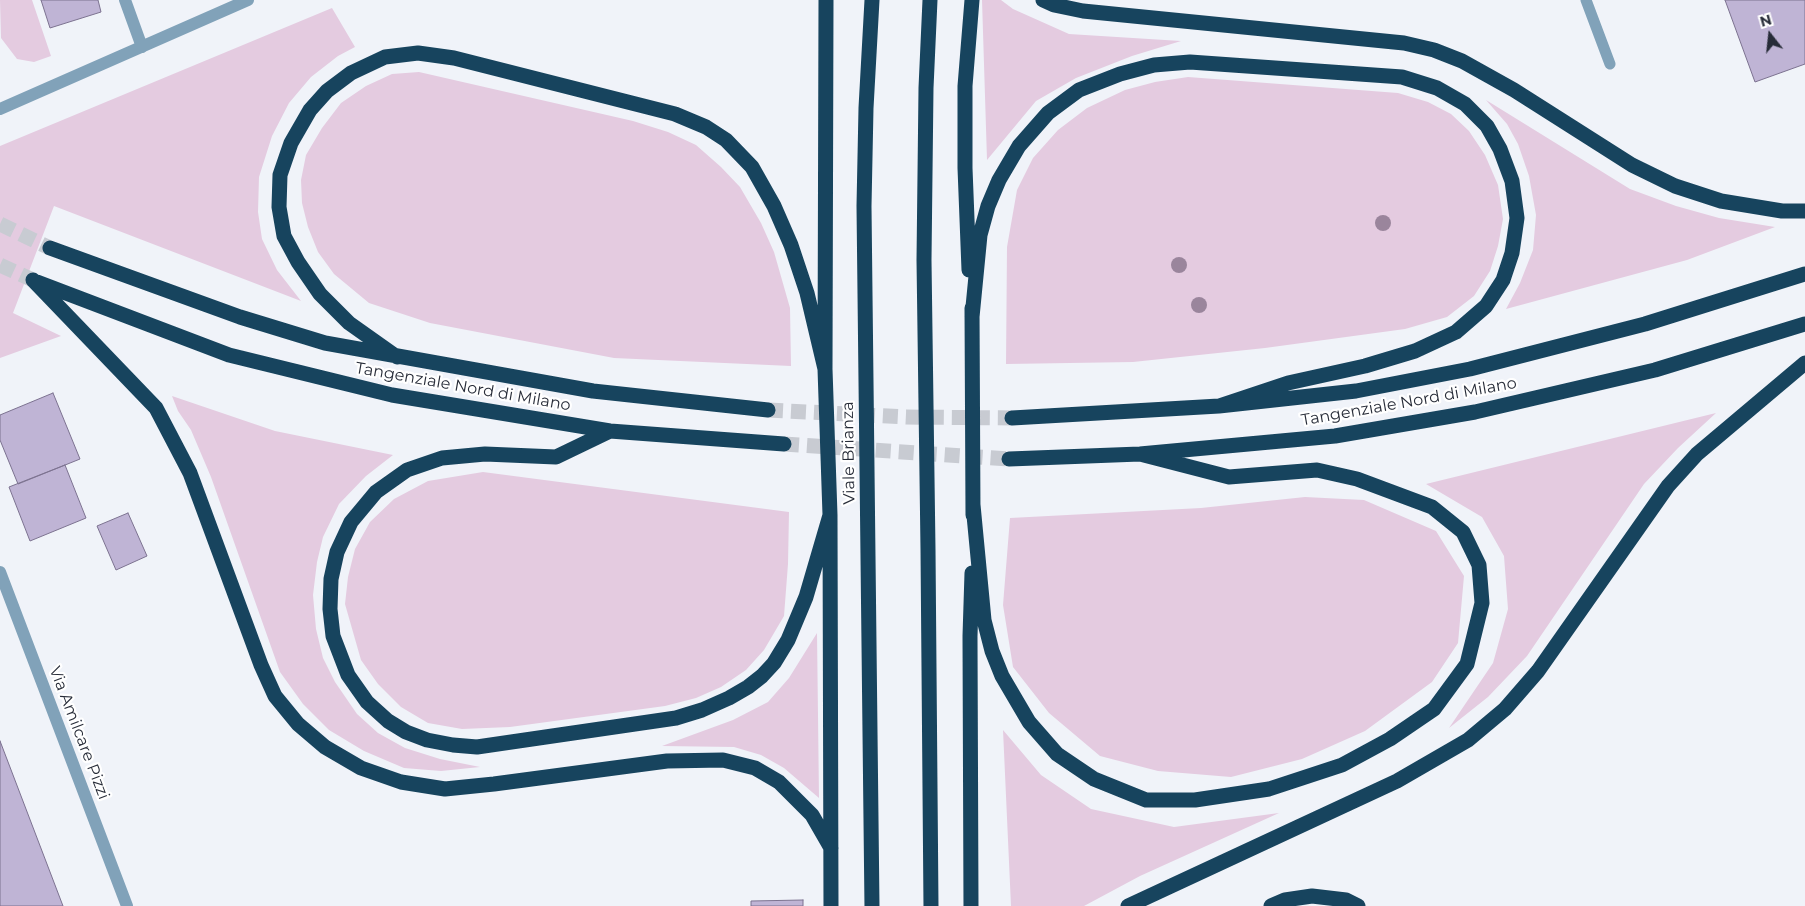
<!DOCTYPE html>
<html>
<head>
<meta charset="utf-8">
<style>
	body { margin:0 }
	#map { position:relative; width:1805px; height:906px; overflow:hidden; background:#f0f3f9; font-family:Montserrat,sans-serif }
	canvas { display:block }
	.north { position:absolute; left:1745px; top:10px; width:50px; height:50px; -webkit-text-stroke:4px #fff; paint-order:stroke; rotate:344deg; font-size:14px; font-weight:700; line-height:20px; text-align:center; color:#272c38 }
	.north::after { content:''; display:block; margin:auto; width:18px; height:22px; background:#272c38; clip-path:polygon(50% 0,100% 100%,50% 72%,0 100%) }
</style>
</head>
<body>
<div id="map">
<canvas width="1805" height="906"></canvas>
<div class="north">N</div>
</div>
<script>
const c = document.querySelector('canvas').getContext('2d');
c.lineJoin = 'round';
function paint(path, color) { c.fillStyle = color; c.fill(path, 'evenodd'); }
const toPath = rows => new Path2D(rows.map(r => 'M' + r).join(''));
function stroke(path, color, width, dash) { c.strokeStyle = color; c.lineWidth = width; c.lineCap = dash ? 'butt' : 'round'; c.setLineDash(dash || []); c.stroke(path); }
function write(font, color, halo, rows, align = 'center') {
  c.font = font + ' Montserrat,sans-serif'; c.lineWidth = 4.5; c.setLineDash([]); c.textBaseline = 'middle'; c.strokeStyle = halo; c.fillStyle = color; for (const [text, x, y, turn = 0] of rows) {
    c.save(); c.translate(x, y); c.rotate((+turn || 0) * Math.PI / 180); c.textAlign = isNaN(turn) ? turn : align; if (halo) c.strokeText(text, 0, 0); c.fillText(text, 0, 0); c.restore();
  }
}
const green = toPath([
	[0,0,32,0,51,56,34,62,17,59,1,38],
	[982,0,1001,0,1013,9,1069,34,1181,41,1132,56,1076,78,1036,101,987,160],
	[332,8,355,47,338,56,311,77,289,103,272,136,259,177,258,212,262,239,277,270,301,301,54,206,13,313,61,336,0,358,0,146],
	[419,72,633,121,668,132,696,145,721,167,740,187,761,223,774,252,790,308,791,366,614,358,430,323,369,303,334,274,318,252,308,227,302,203,301,180,306,155,322,128,341,103,366,86,392,74],
	[1188,77,1398,93,1428,102,1451,114,1469,131,1485,155,1498,185,1503,219,1498,246,1490,271,1474,296,1447,317,1405,329,1265,348,1133,362,1006,364,1007,247,1017,190,1033,158,1058,130,1087,108,1125,90,1155,82],
	[1486,100,1630,189,1676,206,1719,218,1775,227,1687,260,1506,309,1520,283,1533,250,1536,215,1529,176,1518,144,1507,124],
	[172,396,275,431,393,455,366,476,339,504,323,537,317,562,313,595,316,629,323,658,335,682,357,714,378,733,405,748,440,759,480,767,441,771,404,768,364,751,329,730,303,704,280,672,211,477,191,430,178,411],
	[1716,413,1678,448,1644,484,1527,656,1488,697,1449,728,1493,663,1508,609,1504,556,1482,517,1426,484],
	[483,472,789,512,788,564,784,616,764,650,746,670,721,687,696,698,665,706,510,727,462,729,428,723,401,707,378,684,361,660,345,604,348,577,355,549,370,522,394,499,428,481],
	[1305,497,1364,500,1436,531,1464,576,1458,643,1432,682,1365,731,1302,759,1231,777,1158,771,1100,756,1049,713,1013,667,1003,605,1010,518,1201,508],
	[817,633,819,798,784,768,761,755,734,747,662,746,733,720,768,702,789,678],
	[1003,730,1041,775,1091,809,1174,827,1279,813,1140,876,1084,906,1011,906]
]);
const building = toPath([
	[41,0,98,0,101,12,50,28,41,0],
	[1725,0,1805,0,1805,64,1755,82,1725,0],
	[53,393,80,459,18,484,0,440,0,415,53,393],
	[65,465,86,518,30,541,9,487,65,465],
	[128,513,147,556,116,570,97,526,128,513],
	[0,741,63,906,0,906,0,741],
	[803,900,803,906,751,906,751,901,803,900]
]);
const highwayTunnel = toPath([
	[0,224,50,248],
	[0,265,33,280],
	[768,410,906,417,1012,418],
	[784,444,1009,459]
]);
const lane = toPath([
	[1586,0,1610,64]
]);
const street = toPath([
	[125,0,142,47],
	[0,109,248,0],
	[0,572,127,906]
]);
const highway = toPath([
	[826,0,825,369,830,515,831,906],
	[872,0,866,108,864,206,872,906],
	[930,0,926,88,924,260,928,549,931,906],
	[1043,0,1054,5,1083,11,1404,43,1434,50,1462,61,1514,90,1632,165,1675,186,1721,201,1782,211,1805,211],
	[50,248,240,317,325,343,593,391,768,410],
	[969,270,965,168,965,86,972,0],
	[33,280,156,408,190,473,261,665,275,696,298,724,325,747,361,768,401,782,445,789,494,784,667,761,723,760,755,768,779,782,812,815,831,848],
	[37,282,229,355,392,395,610,431,784,444],
	[972,308,973,515],
	[972,317,980,235,988,206,999,180,1019,146,1048,113,1079,90,1120,74,1154,65,1190,62,1402,77,1437,88,1465,104,1487,126,1500,149,1512,181,1517,218,1512,253,1503,280,1486,306,1456,332,1415,351,1365,366,1288,383,1219,406],
	[397,357,349,323,320,294,298,262,284,236,279,207,280,175,291,143,310,110,327,91,351,73,385,57,418,53,454,58,675,114,706,127,726,140,752,167,774,206,791,245,807,293,825,369],
	[1012,418,1219,406,1356,391,1470,369,1645,324,1805,274],
	[610,431,556,457,485,454,442,458,407,470,376,492,351,522,337,552,331,579,330,609,333,636,348,675,367,702,388,721,406,732,427,740,453,745,477,747,676,718,702,710,729,698,748,687,762,676,774,663,788,640,806,597,830,515],
	[1009,459,1140,454,1335,436,1475,412,1655,370,1805,324],
	[973,505,984,620,992,651,1002,676,1029,722,1057,754,1094,779,1146,800,1195,800,1269,789,1342,765,1390,739,1434,709,1467,664,1482,603,1479,565,1463,532,1432,507,1357,479,1317,470,1229,477,1140,454],
	[971,906,970,636,972,573],
	[1128,906,1397,781,1468,740,1505,709,1538,671,1668,486,1697,454,1805,363],
	[1271,906,1285,900,1312,896,1346,900,1358,906]
]);
const trees = [
	[1383,223],
	[1179,265],
	[1199,305]
];
const streetNames = [
	["Tangenziale Nord di Milano",463,387,10],
	["Tangenziale Nord di Milano",1409,402,-10],
	["Viale Brianza",849,453,-91],
	["Via Amilcare Pizzi",79,733,69]
];
paint(green, '#e4cbe0');
paint(building, '#bfb4d5');
stroke(building, '#7c7290', 1);
stroke(highwayTunnel, '#c8cbd2', 15, [15, 8]);
stroke(lane, '#81a2b9', 11);
stroke(street, '#81a2b9', 12);
stroke(highway, '#17445e', 15);
c.fillStyle = '#9a859c';
for (const [x, y] of trees) { c.beginPath(); c.arc(x, y, 8, 0, 2 * Math.PI); c.fill(); }
write('16px', '#272c38', '#fff', streetNames);
</script>
</body>
</html>
